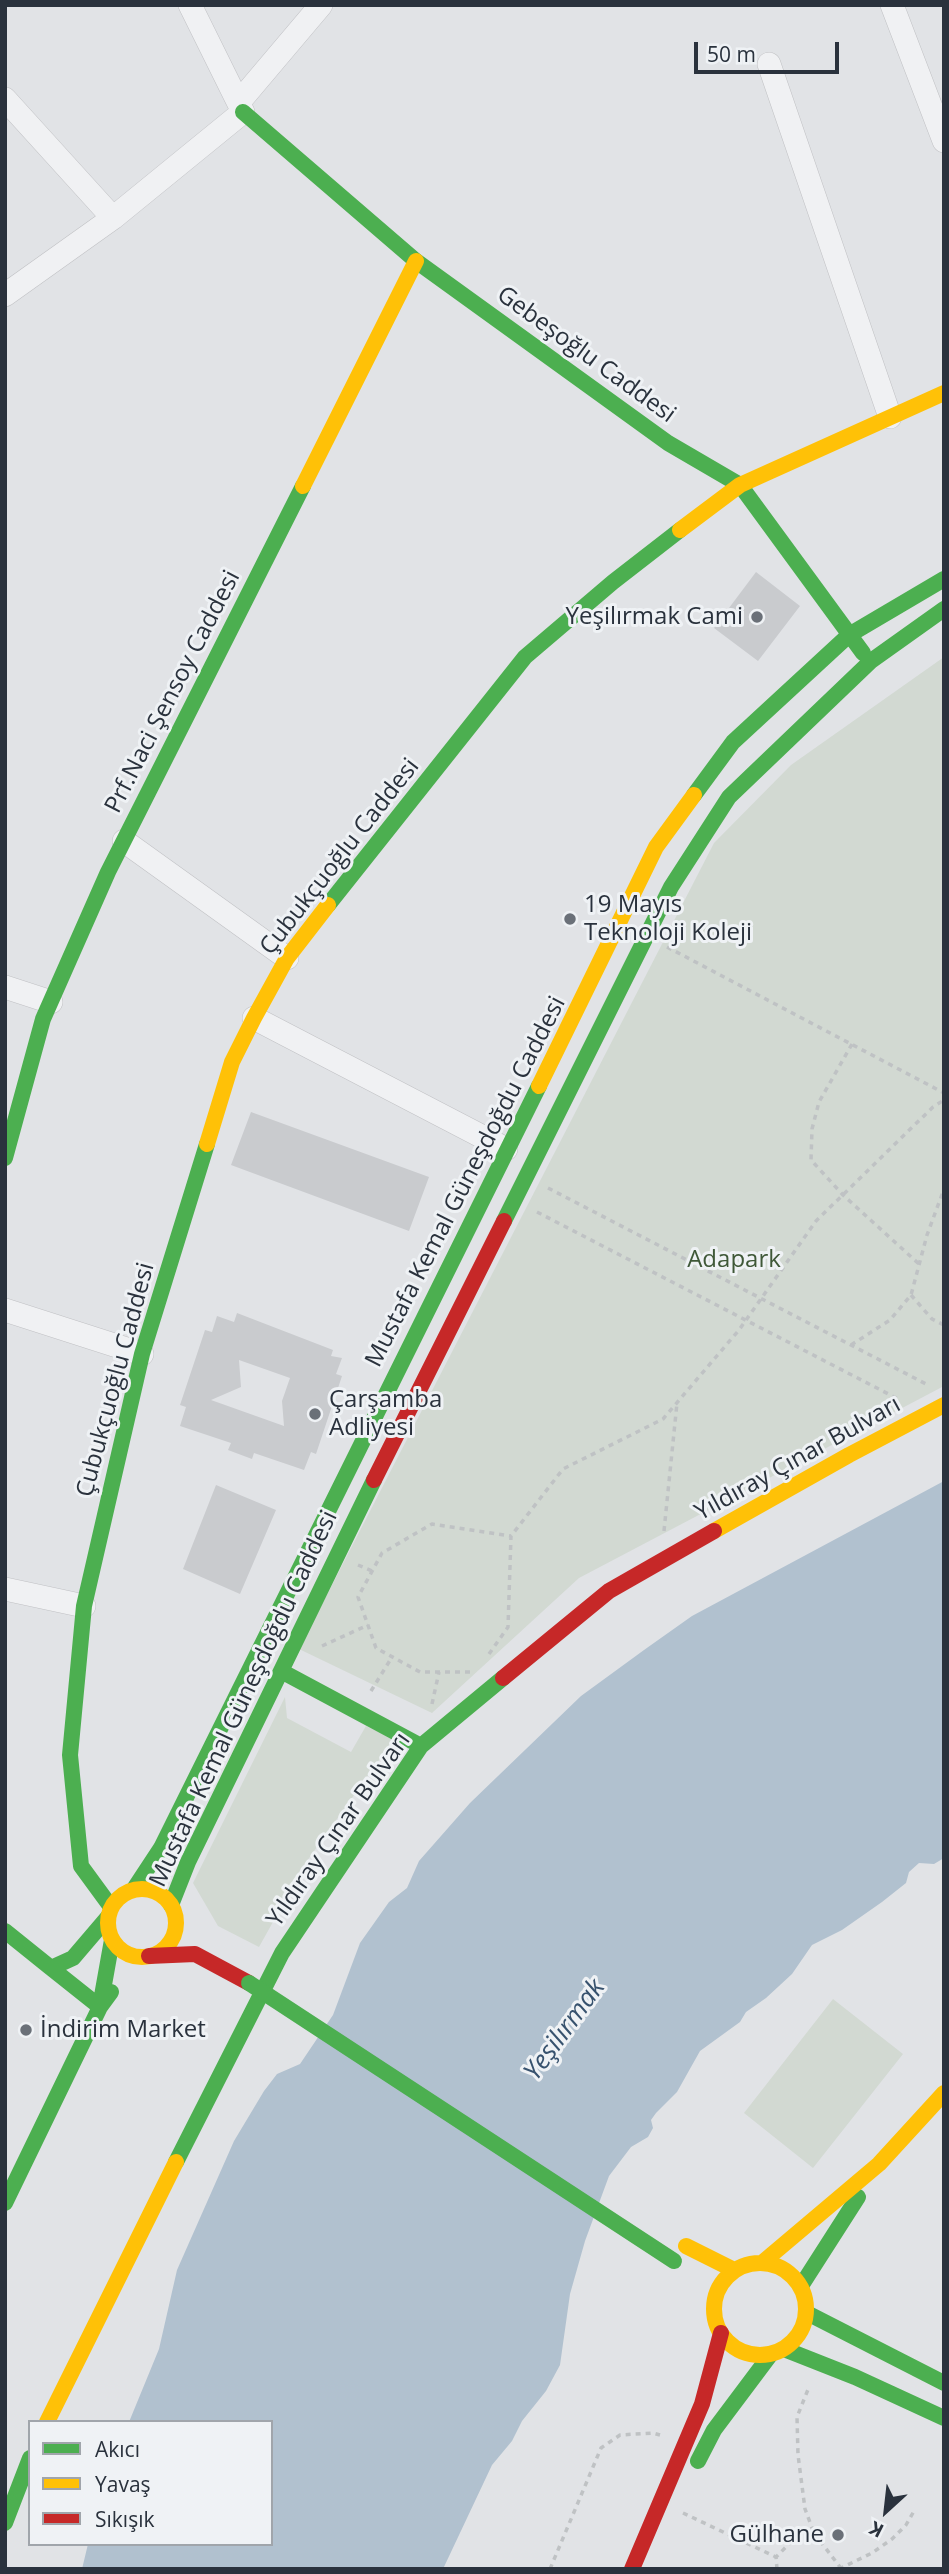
<!DOCTYPE html>
<html>
<head>
<meta charset="utf-8">
<style>
	body { margin:0 }
	#map { position:relative; width:949px; height:2574px; overflow:hidden; background:#e1e3e6; font-family:"Open Sans",sans-serif }
	canvas { display:block }
	.frame { position:absolute; inset:0; border:7px solid #2a323d; pointer-events:none }
	.legend { position:absolute; left:28px; top:2420px; width:245px; height:126px; box-sizing:border-box; background:#eff2f5; border:2px solid #a0a5ab; margin:0; padding:9px 12px; list-style:none; font-size:21px; color:#2a323d }
	.legend li { display:flex; align-items:center; gap:14px; height:35px }
	.legend b { width:35px; border:2px solid #a0a5ab }
	.north { position:absolute; left:851px; top:2476px; width:70px; height:70px; -webkit-text-stroke:5px #eff2f5; paint-order:stroke; rotate:207deg; font-size:19px; font-weight:700; line-height:28px; text-align:center; color:#2a323d }
	.north::after { content:''; display:block; margin:auto; width:24px; height:32px; background:#2a323d; clip-path:polygon(50% 0,100% 100%,50% 72%,0 100%) }
	.scale { position:absolute; left:694px; top:42px; width:145px; height:32px; box-sizing:border-box; border:4px solid #2a323d; border-top:0; padding-left:9px; font-size:21px; line-height:24px; white-space:nowrap; color:#2a323d; -webkit-text-stroke:5px #eff2f5; paint-order:stroke }
</style>
</head>
<body>
<div id="map">
<canvas width="949" height="2574"></canvas>
<div class="frame"></div>
<ul class="legend">
<li><b style="height:9px;background:#4caf50"></b>Akıcı</li>
<li><b style="height:9px;background:#ffc107"></b>Yavaş</li>
<li><b style="height:9px;background:#c62828"></b>Sıkışık</li>
</ul>
<div class="north">K</div>
<div class="scale">50 m</div>
</div>
<script>
const c = document.querySelector('canvas').getContext('2d');
c.lineJoin = 'round';
function paint(path, color) { c.fillStyle = color; c.fill(path, 'evenodd'); }
const toPath = rows => new Path2D(rows.map(r => 'M' + r).join(''));
function stroke(path, color, width, dash) { c.strokeStyle = color; c.lineWidth = width; c.lineCap = dash ? 'butt' : 'round'; c.setLineDash(dash || []); c.stroke(path); }
function write(font, color, halo, rows, align = 'center') {
  c.font = font + ' "Open Sans",sans-serif'; c.lineWidth = 6; c.setLineDash([]); c.textBaseline = 'middle'; c.strokeStyle = halo; c.fillStyle = color; for (const [text, x, y, turn = 0] of rows) {
    c.save(); c.translate(x, y); c.rotate((+turn || 0) * Math.PI / 180); c.textAlign = isNaN(turn) ? turn : align; if (halo) c.strokeText(text, 0, 0); c.fillText(text, 0, 0); c.restore();
  }
}
const green = toPath([
	[944,657,944,1386,579,1578,432,1713,299,1649,714,843,791,765],
	[285,1697,287,1718,351,1752,366,1726,394,1739,307,1861,259,1947,218,1926,193,1883],
	[833,1999,903,2054,813,2168,744,2113]
]);
const water = toPath([
	[944,1481,944,1858,934,1864,919,1863,909,1872,906,1883,882,1902,842,1930,812,1945,792,1974,766,1998,746,2012,740,2022,700,2051,677,2092,656,2113,651,2120,653,2128,648,2137,631,2147,609,2176,585,2241,570,2294,560,2365,546,2391,522,2421,512,2441,492,2465,443,2569,82,2569,88,2544,271,2544,271,2422,129,2422,159,2349,177,2270,234,2141,264,2091,277,2074,300,2064,333,2015,360,1943,389,1902,407,1888,419,1861,470,1803,581,1696,644,1650,692,1616]
]);
const building = toPath([
	[756,572,800,606,758,661,714,628],
	[251,1112,429,1177,409,1231,231,1165],
	[237,1313,333,1350,331,1356,342,1358,336,1374,342,1376,316,1454,311,1452,304,1470,254,1453,252,1459,228,1450,231,1443,180,1426,186,1407,180,1405,205,1330,212,1332,217,1316,234,1322],
	[239,1360,290,1378,282,1401,284,1426,211,1400,241,1387],
	[216,1485,276,1510,240,1594,183,1569]
]);
const path = toPath([
	[667,947,944,1093],
	[852,1044,819,1102,812,1129,811,1160,843,1195,919,1264],
	[548,1188,926,1384],
	[537,1212,900,1400],
	[944,1282,944,1284],
	[911,1295,932,1319,944,1325],
	[851,1345,890,1320,911,1295,927,1235,944,1189],
	[664,1531,677,1403],
	[358,1565,372,1571],
	[322,1646,368,1625],
	[489,1654,508,1627,511,1536,563,1469,663,1419,739,1330,816,1221,933,1107,944,1100],
	[470,1672,420,1672,376,1648,358,1597,382,1553,432,1524,511,1536],
	[371,1691,392,1657],
	[432,1704,439,1672],
	[683,2513,776,2557],
	[814,2533,840,2567],
	[550,2569,601,2448,620,2435,653,2433,660,2435],
	[777,2569,776,2557,792,2541,814,2533,805,2509,798,2455,797,2417,809,2387],
	[839,2569,872,2553,892,2539,906,2525,914,2511]
]);
const street = toPath([
	[892,5,944,141],
	[769,64,890,417],
	[5,99,113,218],
	[239,102,321,5],
	[5,295,113,218,243,112,190,5],
	[124,841,287,958],
	[5,987,51,1002],
	[254,1018,506,1149],
	[5,1310,142,1354],
	[5,1589,84,1606]
]);
const fast = toPath([
	[243,112,416,261,668,443,740,485,863,653],
	[694,795,733,742,849,635,944,579],
	[328,905,525,657,613,582,680,530],
	[5,1158,43,1019,108,872,303,486],
	[504,1221,671,887,729,797,871,661,944,609],
	[281,1671,421,1746],
	[134,1889,161,1848,539,1086],
	[171,1905,188,1862,374,1480],
	[111,1907,81,1866,70,1755,84,1606,142,1354,207,1144],
	[5,1931,51,1968,73,1958,108,1917],
	[51,1968,100,2007,111,1992],
	[176,2162,282,1953,421,1746,503,1678],
	[5,2203,100,2007,112,1940],
	[801,2286,858,2197],
	[807,2313,944,2383],
	[784,2349,855,2377,944,2418],
	[698,2461,714,2430,771,2354],
	[5,2523,30,2458]
]);
const slow = toPath([
	[303,486,416,261],
	[680,530,740,485,944,393],
	[539,1086,656,847,694,795],
	[207,1144,232,1062,254,1018,287,958,328,905],
	[714,1531,849,1455,944,1405],
	'108 1923a34 34 0 1 1 68 0a34 34 0 1 1-68 0Z',
	[686,2246,734,2270],
	[763,2262,879,2164,944,2093],
	'714 2309a46 46 0 1 1 92 0a46 46 0 1 1-92 0Z',
	[47,2422,176,2162]
]);
const jam = toPath([
	[374,1480,504,1221],
	[503,1678,609,1591,714,1531],
	[149,1956,195,1954,249,1983],
	[632,2569,702,2404,721,2333]
]);
const fastBridge = toPath([
	[249,1983,674,2261]
]);
const markers = [
	[757,617,7,"#6a7078"],
	[570,919,7,"#6a7078"],
	[315,1414,7,"#6a7078"],
	[26,2030,7,"#6a7078"],
	[838,2535,7,"#6a7078"]
];
const streetNames = [
	["Gebeşoğlu Caddesi",586,355,36],
	["Prf.Naci Şensoy Caddesi",173,692,-63],
	["Çubukçuoğlu Caddesi",340,857,-52],
	["Mustafa Kemal Güneşdoğdu Caddesi",466,1182,-63],
	["Çubukçuoğlu Caddesi",116,1380,-75],
	["Yıldıray Çınar Bulvarı",798,1459,-29],
	["Mustafa Kemal Güneşdoğdu Caddesi",244,1699,-65],
	["Yıldıray Çınar Bulvarı",339,1830,-55]
];
const poiNames = [
	["Yeşilırmak Cami",743,617,"right"],
	["19 Mayıs",584,905],
	["Teknoloji Koleji",584,933],
	["Çarşamba",329,1400],
	["Adliyesi",329,1428],
	["İndirim Market",40,2030],
	["Gülhane",824,2535,"right"]
];
const parkNames = [
	["Adapark",734,1260]
];
const waterNames = [
	["Yeşilırmak",565,2030,-54]
];
paint(green, '#d2d9d2');
paint(water, '#b1c1cf');
paint(building, '#c9cbce');
stroke(street, '#c0c1c4', 24);
stroke(path, '#bfc2c4', 3.5, [5, 5]);
stroke(street, '#f0f1f3', 23);
stroke(fast, '#4caf50', 16);
stroke(slow, '#ffc107', 16);
stroke(jam, '#c62828', 16);
stroke(fastBridge, '#4caf50', 16);
for (const [x, y, r, color] of markers) { const dot = new Path2D(); dot.arc(x, y, r, 0, 2 * Math.PI); c.fillStyle = color; c.fill(dot); stroke(dot, '#eff2f5', 2.5); }
write('24px', '#2a323d', '#eff2f5', streetNames);
write('24px', '#2a323d', '#eff2f5', poiNames, 'left');
write('24px', '#3f5838', '#eff2f5', parkNames);
write('italic 26px', '#37526e', '#eff2f5', waterNames);
</script>
</body>
</html>
